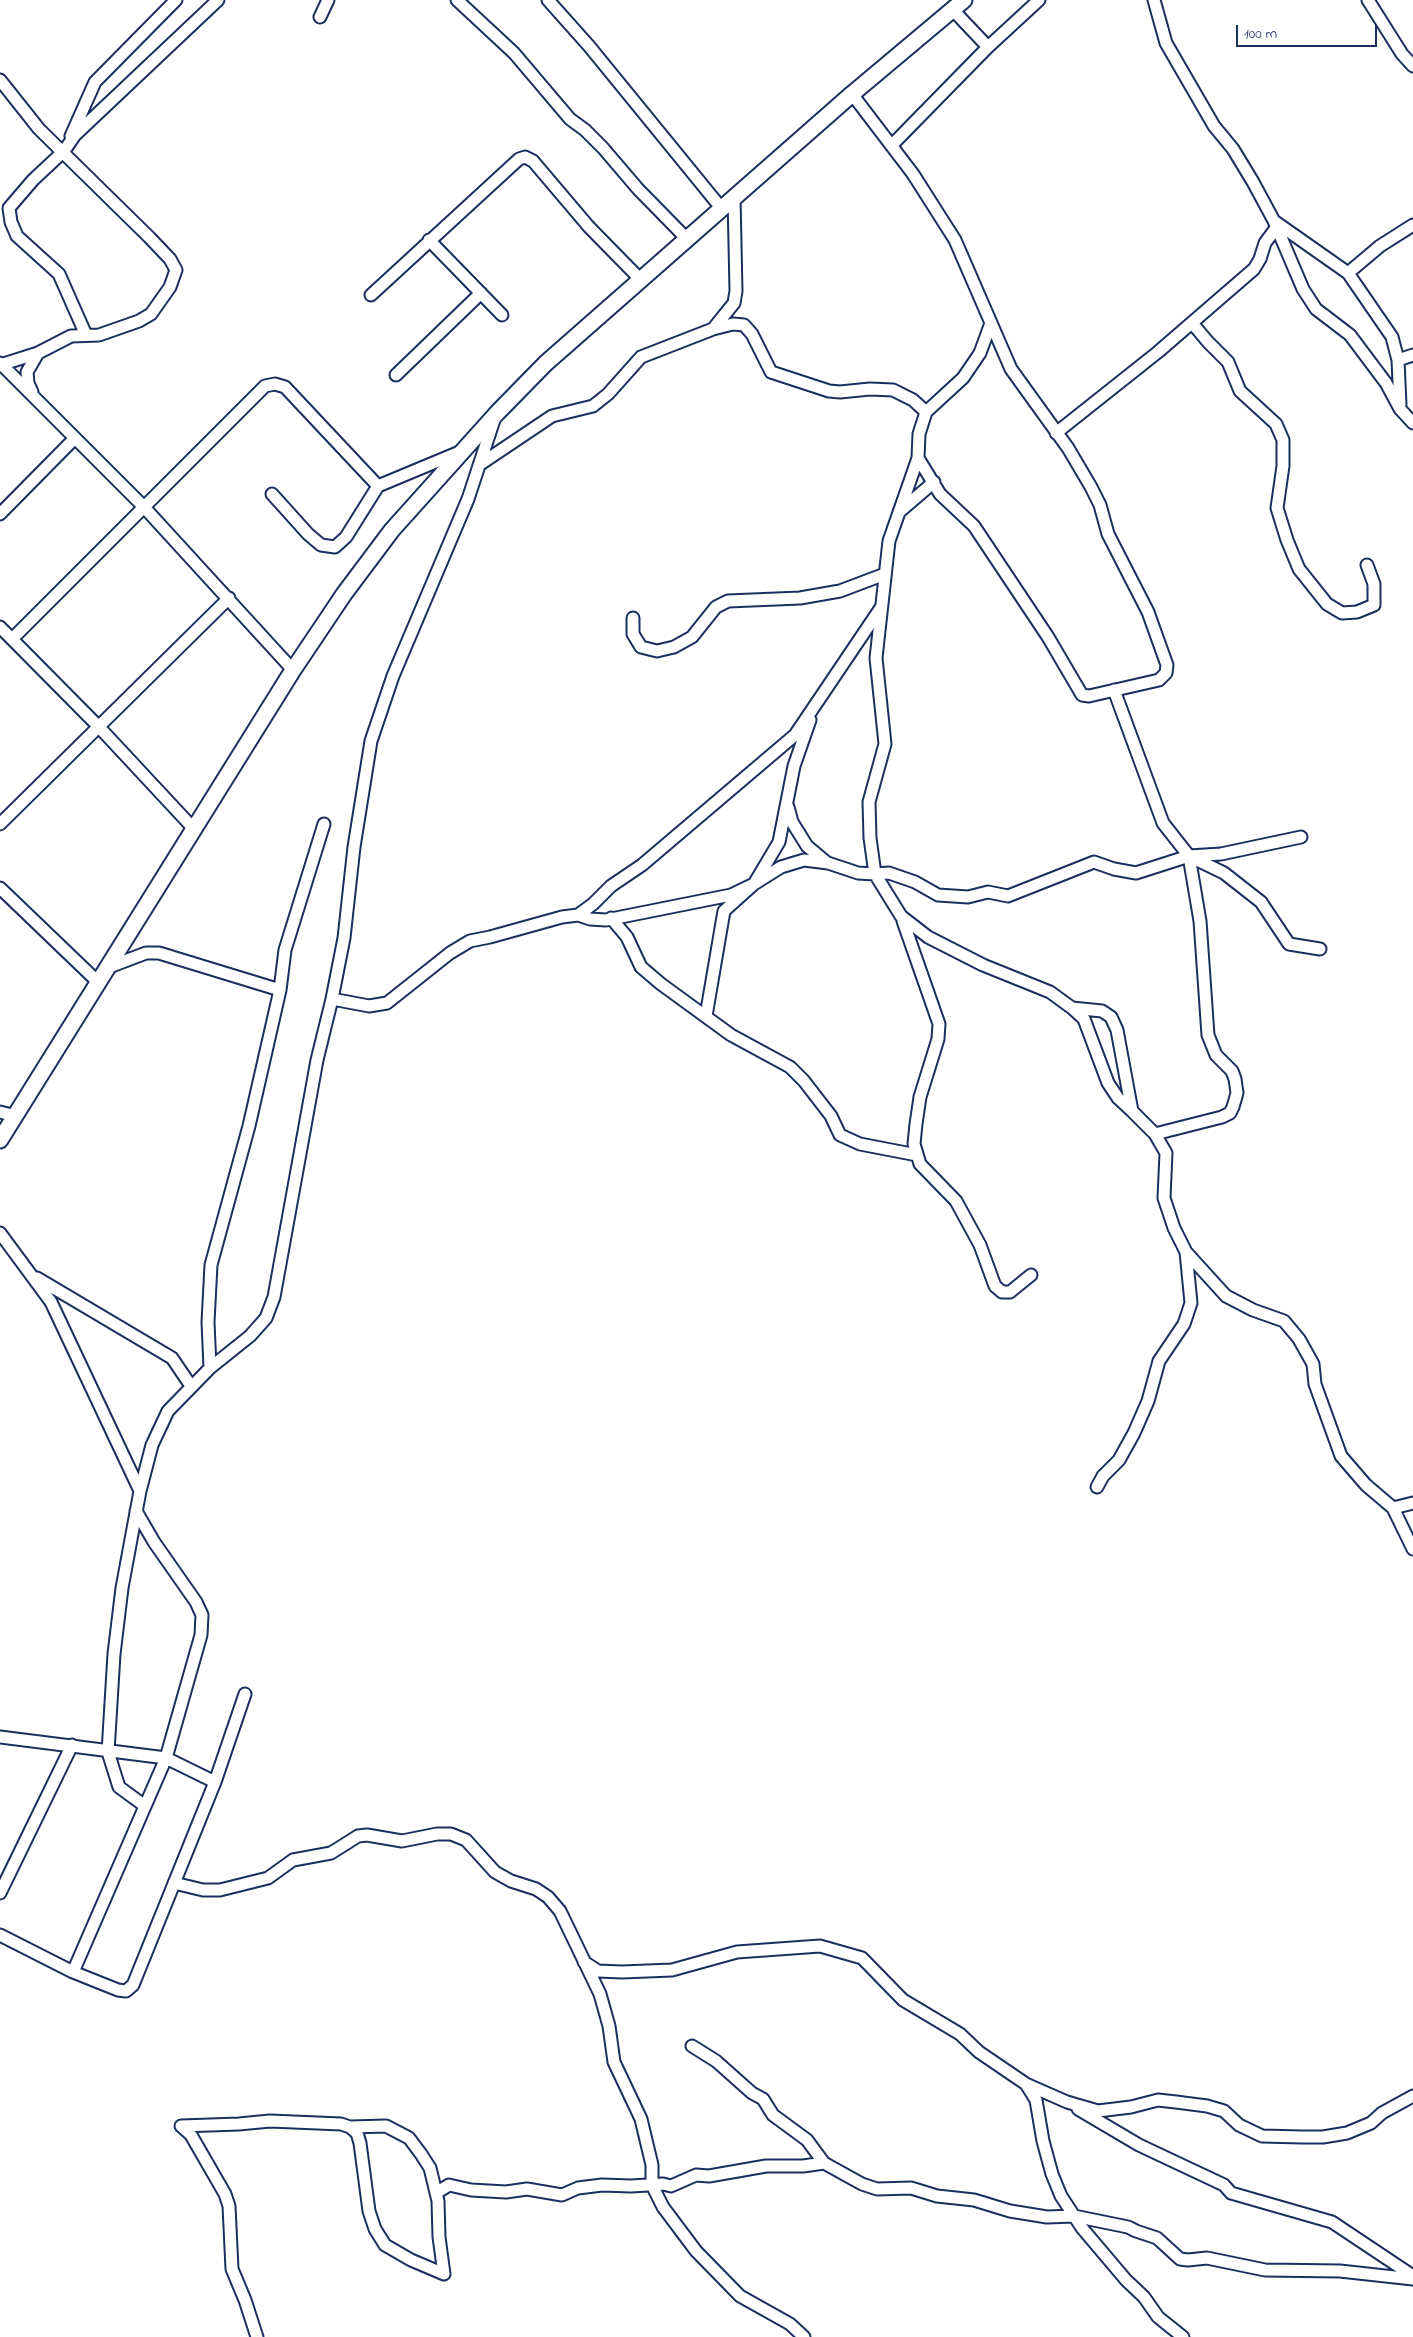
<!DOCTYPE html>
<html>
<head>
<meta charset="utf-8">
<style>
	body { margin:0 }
	#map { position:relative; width:1413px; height:2337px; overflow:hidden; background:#fff; font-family:"Indie Flower",sans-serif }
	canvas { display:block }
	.scale { position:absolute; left:1236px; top:25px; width:141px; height:22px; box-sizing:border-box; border:2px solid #1b2f5e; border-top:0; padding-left:6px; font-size:15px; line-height:18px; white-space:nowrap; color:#1b2f5e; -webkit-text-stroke:4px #fff; paint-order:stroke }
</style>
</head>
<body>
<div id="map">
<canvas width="1413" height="2337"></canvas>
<div class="scale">100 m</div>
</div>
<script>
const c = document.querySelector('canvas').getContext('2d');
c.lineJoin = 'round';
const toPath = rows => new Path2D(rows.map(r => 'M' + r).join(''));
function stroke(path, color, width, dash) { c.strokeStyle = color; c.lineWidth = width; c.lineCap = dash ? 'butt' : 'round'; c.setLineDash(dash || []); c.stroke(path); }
const minor = toPath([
	[457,0,514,53,570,119,585,130,603,148,638,189,687,239],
	[548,0,589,46,722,209],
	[1154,0,1166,43,1214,126,1233,149,1253,182,1274,221,1303,289,1316,309,1350,335,1386,383,1400,409,1413,423],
	[1368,0,1402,54,1413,66],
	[953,10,988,47],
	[320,17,328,0],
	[0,80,39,129,149,237,170,259,176,270,170,287,151,314,139,321,99,335,71,336,38,353,0,365],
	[852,94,913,174,955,240,1011,369,1068,448,1091,487,1100,505,1108,534,1148,612,1167,665,1166,673,1159,680,1089,696,1082,695,1048,637,974,526,940,494,918,458],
	[71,136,95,82,176,0],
	[892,145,988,47,1039,0],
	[1274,221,1348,273,1392,337,1398,360,1400,405],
	[429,240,502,315],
	[1348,273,1380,246,1413,225],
	[371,295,519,159,525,157,533,161,589,227,641,280],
	[1192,323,1208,342,1228,362,1240,391,1276,424,1283,440,1283,466,1277,508,1287,540,1299,569,1327,604,1342,613,1357,612,1374,605,1374,584,1367,565],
	[713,329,734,303,736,291,734,197],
	[86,335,59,274,17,236,11,222,9,208,33,180,64,151,75,135,218,0],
	[1398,360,1413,355],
	[0,363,143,506,293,670],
	[396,375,481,293],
	[32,392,28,383,27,372,38,353],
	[1056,433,1158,352,1254,269,1260,259,1265,243,1276,228],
	[479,465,552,416,593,406,608,394,641,357,713,329,733,324,744,325,752,334,771,372,829,391,840,392,870,389,893,390,913,400,926,412],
	[272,494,308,534,321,545,335,547,346,537,378,486,462,451],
	[899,512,934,482],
	[0,514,75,438],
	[633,618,633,634,641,647,657,651,674,647,692,637,716,607,728,601,800,598,840,591,885,574],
	[0,627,99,727,194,829],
	[12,639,265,386,275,384,285,387,378,486],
	[1114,690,1163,823,1189,856,1200,921,1208,1035,1216,1055,1232,1071,1235,1079,1237,1093,1233,1107,1230,1113,1222,1117,1155,1134,1132,1111,1117,1030,1111,1017,1102,1011,1072,1008,1050,992,983,965,928,937,901,916,875,874,889,873,915,882,938,895,968,897,988,892,1008,896,1094,862,1114,869,1136,873,1189,856,1221,854,1301,837],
	[788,807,792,822,807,846,826,862],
	[0,824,229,598],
	[1191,857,1224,873,1261,902,1289,944,1320,949],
	[0,888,99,983],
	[578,915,593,904,611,886,642,865,795,735,880,609],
	[611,918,627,937,641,967,661,984,731,1035,790,1067,804,1081,831,1116,840,1135,860,1144,917,1155],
	[903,921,939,1024,938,1039,920,1097,916,1124,914,1144,920,1164,956,1201,980,1245,995,1286,1002,1292,1010,1292,1031,1275],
	[109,967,146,953,159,953,280,990],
	[332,999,369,1006,387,1003,450,953,470,941,490,937,562,917,578,915,590,919,606,920,731,895,754,884,781,867,804,860,828,863,858,873,875,874,870,838,869,802,885,744,876,658,889,541,918,458,919,434,926,412,963,378,980,353,991,323],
	[1072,1008,1084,1019,1108,1083,1118,1098,1132,1111],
	[706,1016,724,911,754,884,779,842,794,766,810,720],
	[0,1112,16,1116],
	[1155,1134,1166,1153,1164,1198,1174,1228,1186,1252,1226,1296,1253,1310,1284,1321,1299,1339,1313,1364,1315,1384,1341,1456,1366,1485,1393,1508,1413,1549],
	[0,1233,51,1302,140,1491],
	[37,1278,172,1358,191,1386],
	[210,1368,208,1322,211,1265,249,1126,280,990,285,950,324,824],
	[1097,1487,1103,1476,1119,1460,1134,1433,1148,1401,1159,1361,1184,1324,1191,1303,1186,1252],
	[1393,1508,1413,1503],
	[0,1737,166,1758,215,1782],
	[145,1806,119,1787,108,1752,114,1654,122,1588,140,1491,152,1445,168,1411,210,1368,250,1336,266,1318,274,1297,317,1060,332,999,344,938,354,847,371,741,393,676,468,499,495,417],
	[174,1883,203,1890,220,1890,268,1878,293,1860,331,1853,358,1836,367,1835,402,1841,437,1834,451,1834,466,1840,495,1872,511,1881,536,1889,548,1897,560,1911,600,1994,609,2026,614,2062,641,2119,652,2165,652,2185,663,2207,696,2251,740,2296,790,2324,804,2337],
	[0,1893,72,1745],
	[0,1935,73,1972,118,1990,126,1991,133,1985,215,1782,245,1694],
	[584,1962,598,1971,622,1972,672,1970,737,1952,820,1946,862,1958,903,2000,960,2034,979,2052,1026,2084,1036,2100,1043,2141,1052,2174,1061,2196,1082,2228,1126,2280,1144,2297,1158,2317,1183,2337],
	[73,1972,166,1758,201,1635,202,1615,196,1602,154,1542,136,1511],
	[692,2046,716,2061,752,2093,763,2099,773,2115,807,2140,824,2163,862,2184,877,2189,911,2188,937,2196,974,2200,1010,2211,1047,2217,1074,2216,1128,2227,1136,2231,1157,2238,1180,2259,1188,2260,1207,2258,1265,2270,1340,2271,1413,2279],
	[1026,2084,1067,2102,1098,2111,1131,2107,1158,2100,1176,2102,1207,2106,1224,2111,1239,2125,1262,2136,1302,2137,1323,2137,1347,2133,1371,2123,1382,2113,1413,2096],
	[1078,2109,1139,2145,1224,2185,1231,2193,1332,2222,1413,2276],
	[181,2126,239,2124,270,2121,341,2124,350,2127,357,2133,360,2143,369,2211,375,2229,385,2245,411,2260,444,2274,439,2237,438,2201,430,2168,421,2154,409,2138,386,2126,350,2127],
	[181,2126,191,2135,225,2194,229,2206,232,2269,245,2300,257,2337],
	[436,2193,449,2185,471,2190,506,2192,527,2189,562,2195,578,2188,602,2185,631,2186,663,2184,671,2186,696,2175,709,2176,766,2166,803,2166,824,2163]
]);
const major = toPath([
	[0,1140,293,670,344,594,392,530,497,413,546,363,852,94,964,0]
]);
stroke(minor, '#1b2f5e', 15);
stroke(major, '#1b2f5e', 19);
stroke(minor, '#fff', 11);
stroke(major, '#fff', 15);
</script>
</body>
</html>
